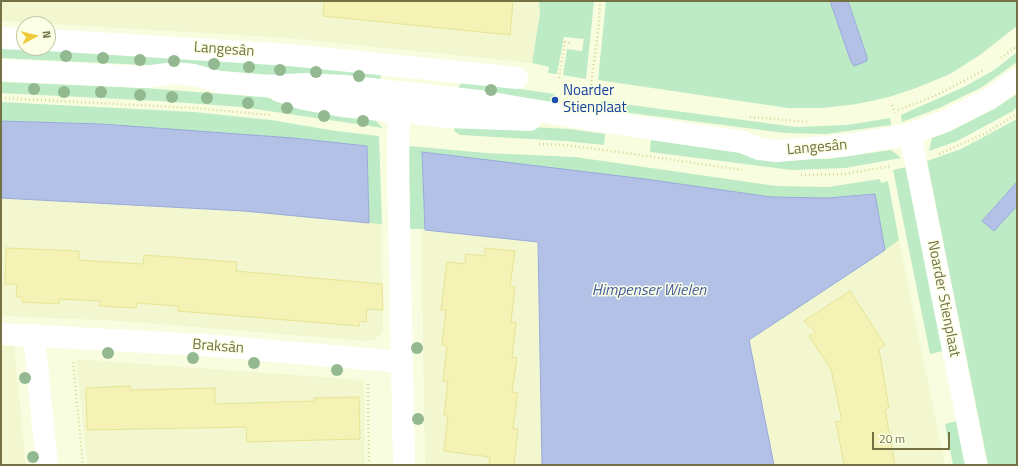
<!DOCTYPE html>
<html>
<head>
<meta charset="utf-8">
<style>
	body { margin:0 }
	#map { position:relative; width:1018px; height:466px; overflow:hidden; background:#f8fddf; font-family:"Titillium Web",sans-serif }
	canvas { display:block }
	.frame { position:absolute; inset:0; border:2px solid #747145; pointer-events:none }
	.north { position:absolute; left:16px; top:16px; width:40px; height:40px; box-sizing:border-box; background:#faffe6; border:1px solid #c4c6a6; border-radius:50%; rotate:83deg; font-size:11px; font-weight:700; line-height:16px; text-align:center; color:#747145 }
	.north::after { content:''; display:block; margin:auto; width:14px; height:18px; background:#efcb3c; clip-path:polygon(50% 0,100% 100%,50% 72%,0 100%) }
	.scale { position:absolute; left:872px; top:432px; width:78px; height:18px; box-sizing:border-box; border:2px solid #747145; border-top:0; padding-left:5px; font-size:12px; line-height:14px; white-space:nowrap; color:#747145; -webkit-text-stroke:3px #faffe6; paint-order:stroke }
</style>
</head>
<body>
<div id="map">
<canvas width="1018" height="466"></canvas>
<div class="frame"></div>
<div class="north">N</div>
<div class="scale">20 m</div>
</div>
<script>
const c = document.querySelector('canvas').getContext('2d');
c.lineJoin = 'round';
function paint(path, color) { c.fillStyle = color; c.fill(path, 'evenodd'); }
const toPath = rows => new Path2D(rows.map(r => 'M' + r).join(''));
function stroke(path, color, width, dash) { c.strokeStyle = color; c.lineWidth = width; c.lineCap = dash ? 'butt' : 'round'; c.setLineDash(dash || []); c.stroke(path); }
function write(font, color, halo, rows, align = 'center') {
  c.font = font + ' "Titillium Web",sans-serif'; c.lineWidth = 3; c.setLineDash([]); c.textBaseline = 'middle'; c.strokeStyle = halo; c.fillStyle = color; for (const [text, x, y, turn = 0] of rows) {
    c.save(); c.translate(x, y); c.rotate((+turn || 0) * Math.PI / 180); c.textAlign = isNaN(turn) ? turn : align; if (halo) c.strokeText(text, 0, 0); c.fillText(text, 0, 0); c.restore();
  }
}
const residential = toPath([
	[1,1,539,1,540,13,532,63,286,38,1,21],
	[1,198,244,211,382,224,383,331,376,339,367,341,120,321,1,316],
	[421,229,538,242,542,465,425,465],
	[899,240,945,465,774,465,749,340],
	[1,343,14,346,26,465,1,465],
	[76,359,364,380,365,465,87,465]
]);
const green = toPath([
	[539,1,594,1,586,79,563,75,567,49,582,51,584,39,564,37,557,74,548,73,549,67,532,63,540,13],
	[606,1,830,1,851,62,855,66,867,57,848,1,1017,1,1017,26,980,55,950,74,916,88,889,97,857,104,823,108,788,108,598,80],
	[1,46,222,58,380,74,381,76,380,80,374,83,145,65,1,58],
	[1017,52,1017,62,982,87,939,108,902,122,901,115,966,86,994,70],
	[1,82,144,88,263,97,372,117,383,128,242,107,159,101,1,93],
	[462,82,471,82,555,94,554,103,456,91],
	[1017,94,1017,107,1013,111,957,141,929,151,932,138,949,132,994,109],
	[601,101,796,127,847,125,890,118,891,125,826,134,785,133,600,109],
	[1,102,194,112,271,120,336,131,379,136,382,224,369,223,367,146,101,124,1,121],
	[1017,119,1017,182,982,221,994,231,1017,206,1017,465,988,465,927,161,961,149],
	[453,123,569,129,605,134,604,145,565,141,460,135,455,132],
	[651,140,783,159,828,159,891,150,901,158,845,168,792,170,650,152],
	[409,146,486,153,575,157,776,186,828,187,880,179,881,183,888,181,899,240,885,250,874,194,827,198,771,197,422,153,425,229,410,229],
	[906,167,943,351,930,354,893,170],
	[957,421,966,465,953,465,945,424]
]);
const water = toPath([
	[830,1,848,1,867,57,867,61,854,66,851,62,830,1],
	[1,121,101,124,293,138,367,146,369,223,244,211,1,198,1,121],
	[422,152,645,179,771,197,827,198,875,194,885,250,749,340,774,465,542,465,538,242,425,230,422,152],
	[1017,182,1017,206,994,231,982,221,1017,182]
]);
const building = toPath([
	[324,1,513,1,510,35,323,16,324,1],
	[6,248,79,251,79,260,143,264,144,255,237,262,236,271,382,284,383,310,367,309,366,322,360,321,359,326,178,311,178,306,137,303,136,308,100,306,100,301,59,299,59,304,22,302,22,297,16,297,17,284,5,284,6,248],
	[485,248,515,251,510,286,515,287,511,322,516,322,512,357,517,358,512,392,518,393,513,428,518,429,514,465,489,465,490,457,444,451,448,416,444,416,448,381,443,381,447,346,442,345,446,310,441,310,447,262,465,264,466,254,485,256,485,248],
	[850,291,885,345,879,349,889,408,885,409,895,465,844,465,836,422,842,421,831,369,809,336,816,332,804,321,850,291],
	[130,386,130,390,215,388,215,404,314,401,314,398,359,397,360,439,247,442,246,427,87,430,86,388,130,386]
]);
const path = toPath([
	[1001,58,1017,46],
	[559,78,565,42,570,43],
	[590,93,599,24,600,1],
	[1,98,194,108,270,115],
	[892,105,895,113],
	[898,110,935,96,984,70],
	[750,117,808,122],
	[539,144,564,145,626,153,742,170],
	[939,154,986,133,1017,114],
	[801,175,845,174,891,166],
	[73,362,83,465],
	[368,384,369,465]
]);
const street = toPath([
	[1,38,24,39],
	[48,40,290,55,517,78],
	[399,92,398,171,404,465],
	[910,134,976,465],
	[1,334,203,345,402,362],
	[34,335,47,465]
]);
const secondary = toPath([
	[1,70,144,77,175,73,194,75,220,82,264,86,307,84,344,86,480,101,605,122,742,142,759,149,777,151,849,145,910,134,945,121,989,99,1017,79],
	[279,91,304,99,342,106,448,117,530,120]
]);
const trees = [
	[66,56],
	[103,58],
	[140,60],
	[174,61],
	[214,64],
	[249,67],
	[280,70],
	[316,72],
	[359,76],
	[34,89],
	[491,90],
	[64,92],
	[101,92],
	[140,95],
	[172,97],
	[207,98],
	[248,103],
	[287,108],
	[324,116],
	[363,121],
	[417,348],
	[108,353],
	[193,358],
	[254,363],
	[337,370],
	[25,378],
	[418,419],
	[33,457]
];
const markers = [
	[555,100,4,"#1a4fb4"]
];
const streetNames = [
	["Langesân",224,50,4],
	["Langesân",817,148,-5],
	["Noarder Stienplaat",943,299,79],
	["Braksân",218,347,4]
];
const transitNames = [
	["Noarder",563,91],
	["Stienplaat",563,108]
];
const waterNames = [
	["Himpenser Wielen",649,291]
];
paint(residential, '#f2f7d0');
paint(green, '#bdebc5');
paint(water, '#b3c1e7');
stroke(water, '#98aada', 1);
paint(building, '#f4f2b5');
stroke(building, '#e8e494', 1);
stroke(path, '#d8d698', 2.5, [1, 3]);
stroke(street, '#fff', 22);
stroke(secondary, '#fff', 22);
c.fillStyle = '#93b991';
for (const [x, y] of trees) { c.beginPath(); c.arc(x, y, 6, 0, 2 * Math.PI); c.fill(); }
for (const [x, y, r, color] of markers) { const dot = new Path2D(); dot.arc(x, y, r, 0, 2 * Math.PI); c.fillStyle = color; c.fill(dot); stroke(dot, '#faffe6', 1.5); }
write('15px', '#747145', '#faffe6', streetNames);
write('15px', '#164399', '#faffe6', transitNames, 'left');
write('italic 16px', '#465d9f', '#faffe6', waterNames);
</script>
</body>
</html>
